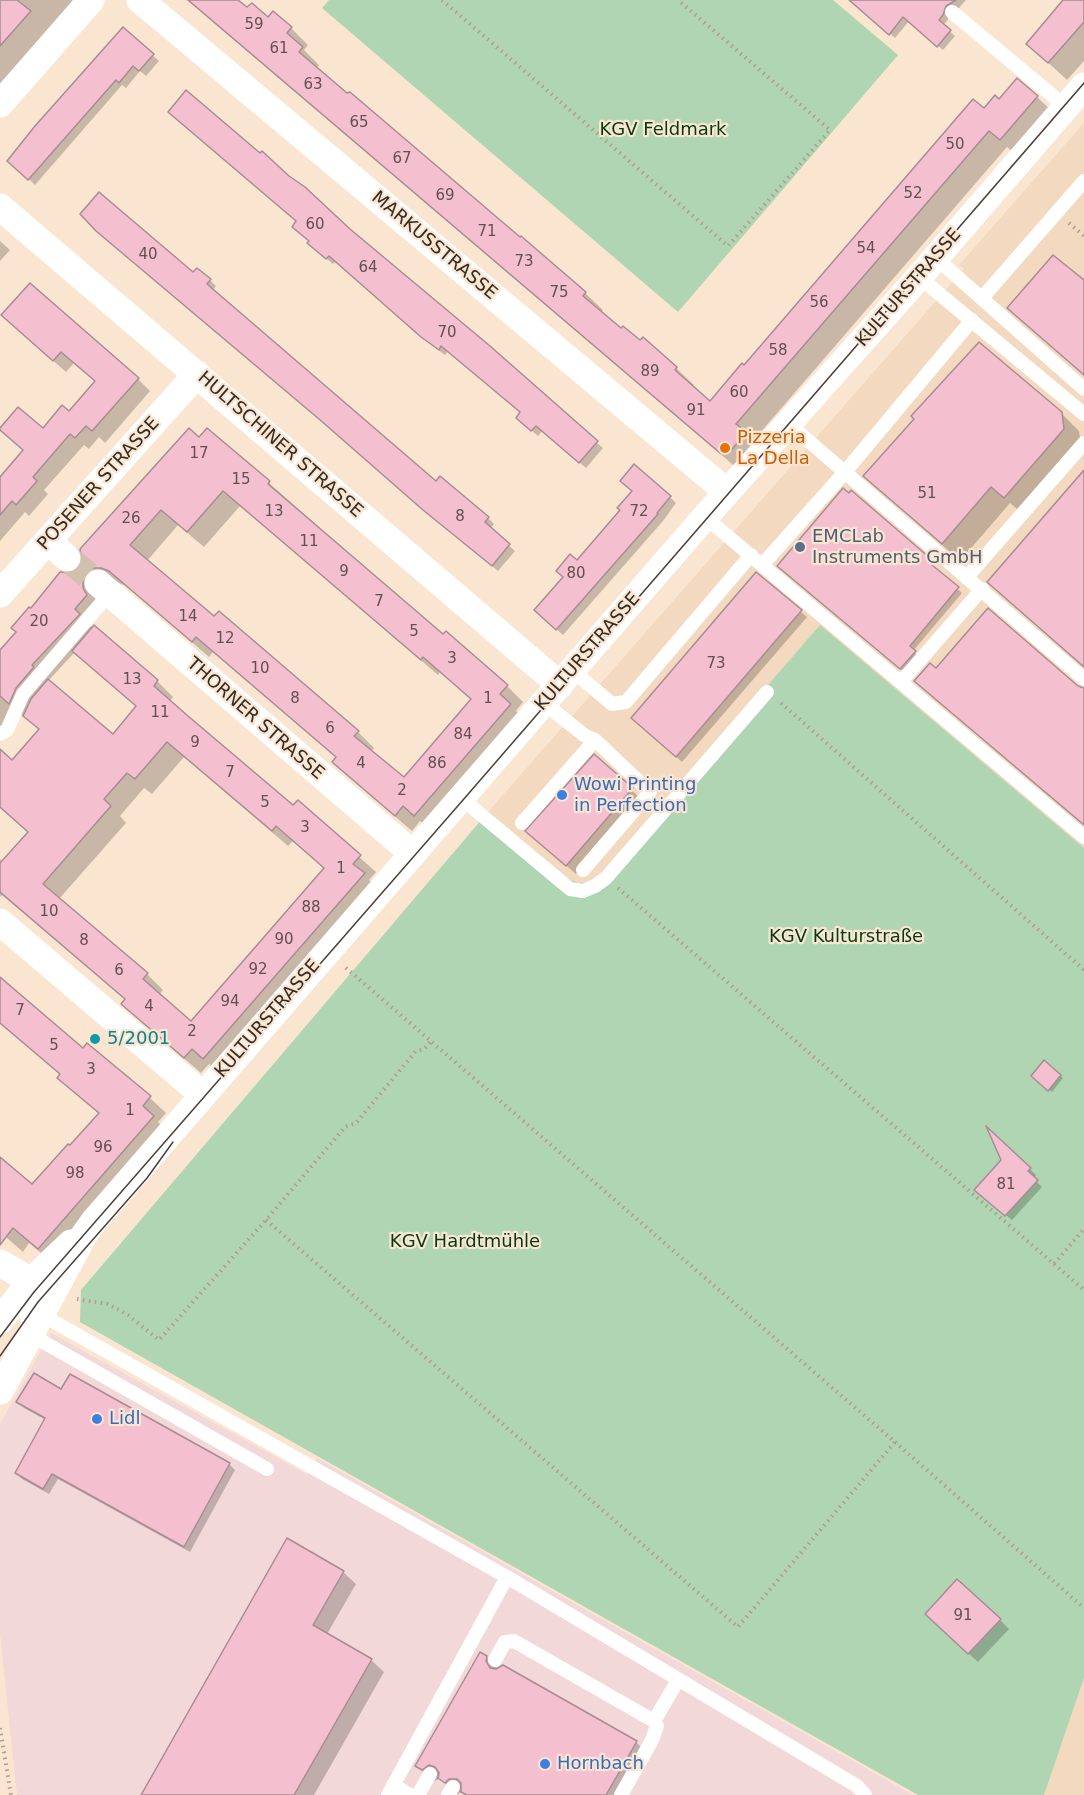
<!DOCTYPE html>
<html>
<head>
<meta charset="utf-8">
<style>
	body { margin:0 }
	canvas { display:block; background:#fae5d1 }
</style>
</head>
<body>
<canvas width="1084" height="1795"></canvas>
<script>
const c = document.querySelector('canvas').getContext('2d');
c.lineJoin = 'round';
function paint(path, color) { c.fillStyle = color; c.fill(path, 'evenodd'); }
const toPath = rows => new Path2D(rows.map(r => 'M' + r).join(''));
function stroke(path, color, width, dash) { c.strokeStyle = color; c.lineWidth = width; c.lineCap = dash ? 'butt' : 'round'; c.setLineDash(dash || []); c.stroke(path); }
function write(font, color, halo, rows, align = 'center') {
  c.font = font + ' "DejaVu Sans",sans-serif'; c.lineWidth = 4.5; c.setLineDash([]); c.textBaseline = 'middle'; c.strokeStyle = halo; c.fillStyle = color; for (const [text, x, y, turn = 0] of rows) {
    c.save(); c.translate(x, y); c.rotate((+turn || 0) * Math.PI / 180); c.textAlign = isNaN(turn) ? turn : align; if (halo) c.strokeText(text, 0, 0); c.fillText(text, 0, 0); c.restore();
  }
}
const commercial = toPath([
	[51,1333,308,1475,317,1458,913,1795,17,1795,0,1634,0,1424]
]);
const built = toPath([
	[1084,123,1084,848,820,626,605,873,590,882,579,883,567,879,488,812,957,277,964,269,959,265],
	[1084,1678,1084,1795,1044,1795]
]);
const green = toPath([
	[329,0,833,0,898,55,678,312,322,8],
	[820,625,1084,848,1084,1678,1044,1795,918,1795,80,1322,81,1290,488,812,567,879,579,883,590,882,605,873]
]);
const shadow = toPath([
	[0,0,74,0,0,85],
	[187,0,236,0,247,9,291,28,308,45,304,50,319,65,316,69,520,239,521,238,585,293,603,310,601,313,621,330,676,368,694,385,692,387,710,403,984,111,999,101,1037,97,1055,114,1018,156,1007,147,753,441,763,451,739,470],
	[864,0,966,0,959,8,950,11,948,20,943,25,955,36,943,50,909,21,895,38,863,11],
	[1065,0,1084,0,1084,61,1067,80,1028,44],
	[123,29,159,61,146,76,140,71,126,88,122,85,35,185,15,166],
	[349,231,603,448,586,468,542,431,538,436,524,424,522,413,448,351,445,355,429,343,336,261,333,264,315,249],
	[0,241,10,250,0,261],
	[193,275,210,280,216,286,212,291,437,483,441,478,488,518,494,524,490,529,515,551,498,571,431,516],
	[16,328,138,379,150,391,105,443,99,437,89,449,84,445,44,490,48,494,29,516,25,512,0,541,0,479,43,430,69,413,96,382,74,363,66,372],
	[1061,413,1079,431,1081,447,1023,514,1010,503,960,561,865,476],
	[199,439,269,483,443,636,446,633,507,686,523,702,516,711,526,721,431,831,420,821,412,831,350,778,334,762,337,758,213,652,209,657,127,586,118,583,90,626,157,681,173,697,170,701,294,807,298,802,376,872,369,880,380,890,220,1074,209,1064,201,1073,139,1020,123,1004,126,1000,2,895,0,897,0,859,3,862,29,833,0,808,0,751,12,762,40,730,26,717,25,718,20,714,0,736,0,653,17,633,31,610,80,569],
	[240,506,438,675,440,672,472,700,404,779,370,752,374,748,358,732,214,618,147,561,178,525,204,547],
	[75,652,137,707,113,736,48,681],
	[184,757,288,846,293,841,325,869,192,1023,159,995,163,990,147,974,59,899,126,823,120,816,144,788,152,794],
	[670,497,676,503,663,521,563,635,542,616,577,562,622,511],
	[929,559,933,563,931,566,962,593,913,651,919,657,905,673,783,570],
	[801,612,807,617,682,762,639,724],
	[595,756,641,799,576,874,537,840],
	[0,980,83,1050,87,1045,150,1098,166,1113,158,1122,168,1132,54,1264,29,1243,23,1252,0,1232,0,1159,32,1186,100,1115,59,1078,61,1075,0,1023],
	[1044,1063,1063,1078,1052,1092,1035,1079],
	[990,1133,1036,1175,1033,1178,1042,1187,1012,1220,982,1195,1003,1161],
	[70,1376,229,1464,235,1470,190,1552,58,1479,49,1494,22,1479,16,1473,46,1420,24,1408,18,1402,62,1391],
	[343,1572,356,1584,327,1634,371,1660,384,1672,314,1795,143,1795],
	[1000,1620,1009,1629,978,1662,936,1624],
	[486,1657,498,1669,636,1742,648,1754,625,1795,466,1795,462,1791,458,1794,452,1790,440,1778,435,1781,429,1778,417,1765]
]);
const building = toPath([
	[0,0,17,0,31,11,0,46,0,0],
	[188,0,238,0,247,7,252,3,268,17,273,11,292,27,287,33,303,47,299,52,347,93,350,92,520,237,521,236,586,292,583,296,621,328,623,326,640,340,643,337,677,367,675,370,710,401,742,363,744,365,973,99,984,108,995,95,999,99,1017,78,1038,96,1000,140,989,131,736,424,746,432,729,453,720,453,188,0],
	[849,0,956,0,946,6,943,15,939,20,951,30,937,47,903,17,889,35,849,0],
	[1063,0,1084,0,1084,22,1048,63,1026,44,1063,0],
	[123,27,154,54,139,71,133,66,119,83,116,80,28,180,7,161,35,126,123,27],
	[186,90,260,153,262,151,289,176,305,187,350,229,490,346,598,441,579,463,536,426,531,431,516,418,520,412,441,346,439,350,421,337,329,256,326,259,307,243,309,241,292,227,296,221,168,112,186,90],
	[99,192,193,272,197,268,211,279,207,284,436,481,440,476,489,517,485,522,510,544,492,566,423,510,319,419,96,231,80,214,99,192],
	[1053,255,1084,280,1084,375,1007,308,1053,255],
	[30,283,139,378,92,431,86,426,75,438,70,434,33,477,37,481,16,505,12,501,0,515,0,477,23,450,0,430,0,428,18,407,43,428,62,405,69,411,95,381,61,352,53,361,1,315,30,283],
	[979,342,1062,412,1064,429,1004,498,991,487,942,544,863,476,914,419,911,416,979,342],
	[189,428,199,437,207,428,270,481,268,484,443,634,446,631,508,685,500,694,511,704,414,816,403,806,395,816,332,762,336,757,196,637,192,642,109,571,101,568,92,568,86,573,83,580,83,588,87,595,75,609,80,614,32,665,34,667,16,688,9,704,0,696,0,650,16,632,11,628,29,607,31,608,60,572,71,573,79,568,82,561,80,549,189,428],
	[223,491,421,660,423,657,471,699,404,777,354,736,359,731,219,611,214,616,130,545,161,510,187,532,223,491],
	[634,464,671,496,657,513,658,514,556,630,534,610,563,577,556,571,570,554,577,560,620,510,617,508,632,491,620,481,634,464],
	[1084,470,1084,667,987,582,1084,470],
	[843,488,849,493,851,490,930,558,927,561,959,587,910,646,916,651,900,669,777,566,843,488],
	[756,572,802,610,676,757,631,718,756,572],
	[988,608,1078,686,1084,688,1084,825,914,681,930,663,936,668,988,608],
	[94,625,158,680,154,686,188,716,293,805,298,800,361,855,353,864,365,873,203,1059,192,1049,184,1058,121,1004,125,999,0,892,0,863,28,832,0,807,0,749,12,760,39,729,23,716,31,699,48,679,113,734,136,706,72,651,94,625],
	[167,742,272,831,276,826,324,868,191,1021,143,979,148,973,43,884,111,806,104,799,127,773,135,779,167,742],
	[594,754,633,788,566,866,525,831,594,754],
	[0,977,83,1048,87,1043,151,1096,143,1106,154,1116,38,1249,13,1228,0,1245,0,1157,32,1184,68,1144,70,1145,99,1113,57,1078,60,1074,0,1023,0,977],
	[1044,1060,1061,1075,1048,1091,1031,1076,1044,1060],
	[986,1126,1031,1168,1028,1171,1038,1180,1005,1216,974,1190,1001,1160,986,1126],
	[34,1373,61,1389,70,1374,230,1463,184,1547,52,1474,43,1489,15,1473,45,1418,16,1402,34,1373],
	[287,1538,344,1571,313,1625,372,1659,294,1795,141,1795,287,1538],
	[957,1579,1001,1619,968,1654,925,1614,957,1579],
	[480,1652,487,1656,486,1661,490,1668,496,1669,503,1665,637,1741,606,1795,467,1795,461,1792,461,1783,457,1779,449,1779,445,1783,438,1778,439,1773,435,1767,429,1765,422,1770,415,1766,480,1652]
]);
const minorTunnel = toPath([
	[67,558,98,583]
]);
const path = toPath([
	[442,0,728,246,830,130,678,0],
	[1069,223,1084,236],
	[781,703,1084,970],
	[618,888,1054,1264,1084,1229],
	[266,1220,738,1627,895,1442,345,967],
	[1054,1264,1084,1290],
	[77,1299,108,1304,128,1315,159,1340,266,1220,345,1127,356,1123,416,1051,424,1049,431,1041],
	[895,1442,1084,1608],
	[0,1728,11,1795]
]);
const service = toPath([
	[952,12,1066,107],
	[936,258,1084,389],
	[919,277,1084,414],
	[982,298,1084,181],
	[789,424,1084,679],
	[705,517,1084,837],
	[763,564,845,472,972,320],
	[967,577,1084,443],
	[572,670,612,704,626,702,751,555],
	[901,682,982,589],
	[544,703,584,735,595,740,650,792,583,870],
	[0,734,7,730,23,694,109,594],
	[461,798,570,889,583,891,595,886,606,878,767,692],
	[522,823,595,740],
	[22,1294,31,1335,267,1469],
	[42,1315,507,1577,388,1795],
	[507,1577,857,1786,865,1795],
	[495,1660,505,1642,514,1641,654,1721,657,1726,652,1740,621,1795],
	[654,1721,678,1680],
	[393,1785,410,1795],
	[418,1795,430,1774],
	[448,1795,453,1787]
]);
const minor = toPath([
	[140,0,727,492],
	[0,104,91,0],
	[0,207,560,685],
	[48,541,67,558],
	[98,583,413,854],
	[0,594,197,374],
	[0,922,203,1095],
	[0,1263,31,1281,36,1297],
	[0,1321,31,1281,71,1243],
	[0,1391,84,1235,94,1221,705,517,919,277,1084,86]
]);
const tram = toPath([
	[0,1337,34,1292,463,800,1084,83],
	[0,1356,38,1302,147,1178,173,1142]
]);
const markers = [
	[725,448,6,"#e8710a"],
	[800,547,6,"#5c6f8a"],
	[562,795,6,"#3f7fe0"],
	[95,1039,6,"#0f9aa8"],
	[97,1419,6,"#3f7fe0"],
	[545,1764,6,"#3f7fe0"]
];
const numberNames = [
	["59",254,25],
	["61",279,49],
	["63",313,85],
	["65",359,123],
	["50",955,145],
	["67",402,159],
	["52",913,194],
	["69",445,196],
	["60",315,225],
	["71",487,232],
	["54",866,249],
	["40",148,255],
	["73",524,262],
	["64",368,268],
	["75",559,293],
	["56",819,303],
	["70",447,333],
	["58",778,351],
	["89",650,372],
	["60",739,393],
	["91",696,411],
	["17",199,454],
	["15",241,480],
	["51",927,494],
	["13",274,512],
	["72",639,512],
	["8",460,517],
	["26",131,519],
	["11",309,542],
	["9",344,572],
	["80",576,574],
	["7",379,602],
	["14",188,617],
	["20",39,622],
	["5",414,632],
	["12",225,639],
	["3",452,659],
	["73",716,664],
	["10",260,669],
	["13",132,680],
	["8",295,699],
	["1",488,699],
	["11",160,713],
	["6",330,729],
	["84",463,735],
	["9",195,743],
	["4",361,764],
	["86",437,764],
	["7",230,773],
	["2",402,791],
	["5",265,803],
	["3",305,828],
	["1",341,869],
	["88",311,908],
	["10",49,912],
	["90",284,940],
	["8",84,941],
	["92",258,970],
	["6",119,971],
	["94",230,1002],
	["4",149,1007],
	["7",20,1011],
	["2",192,1032],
	["5",54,1046],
	["3",91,1070],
	["1",130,1111],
	["96",103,1148],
	["98",75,1174],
	["81",1006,1185],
	["91",963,1616]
];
const parkNames = [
	["KGV Feldmark",663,130],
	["KGV Kulturstraße",846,937],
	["KGV Hardtmühle",465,1242]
];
const streetNames = [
	["MARKUSSTRASSE",434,246,40],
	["KULTURSTRASSE",909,288,-49],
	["HULTSCHINER STRASSE",280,445,41],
	["POSENER STRASSE",99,484,-48],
	["KULTURSTRASSE",588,652,-49],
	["THORNER STRASSE",255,719,41],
	["KULTURSTRASSE",268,1019,-49]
];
const foodNames = [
	["Pizzeria",737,438],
	["La Della",737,459]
];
const serviceNames = [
	["EMCLab",812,537],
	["Instruments GmbH",812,558]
];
const shopNames = [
	["Wowi Printing",574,785],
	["in Perfection",574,806],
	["Lidl",109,1419],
	["Hornbach",557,1764]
];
const cultureNames = [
	["5/2001",107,1039]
];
paint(commercial, '#f2d8d8');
paint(built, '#f3d9bf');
paint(green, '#afd5b2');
paint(shadow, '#0003');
paint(building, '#f4bfcf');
stroke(building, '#a88c94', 1.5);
stroke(minorTunnel, '#d2c0ae', 27, [27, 14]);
stroke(path, '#ae9e8f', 4, [1.5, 4.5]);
stroke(service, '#fff', 14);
stroke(minor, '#fff', 27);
stroke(tram, '#494038', 1.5);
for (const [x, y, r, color] of markers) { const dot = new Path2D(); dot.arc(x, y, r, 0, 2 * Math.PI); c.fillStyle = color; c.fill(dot); stroke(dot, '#fae5d1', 2); }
write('15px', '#63504f', null, numberNames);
write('18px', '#003d10', '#fae5d1', parkNames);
write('18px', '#332b24', '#fae5d1', streetNames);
write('18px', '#c56008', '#fae5d1', foodNames, 'left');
write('18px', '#4e5e75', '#fae5d1', serviceNames, 'left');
write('18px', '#366cbe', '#fae5d1', shopNames, 'left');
write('18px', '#0d838f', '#fae5d1', cultureNames, 'left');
</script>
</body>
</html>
